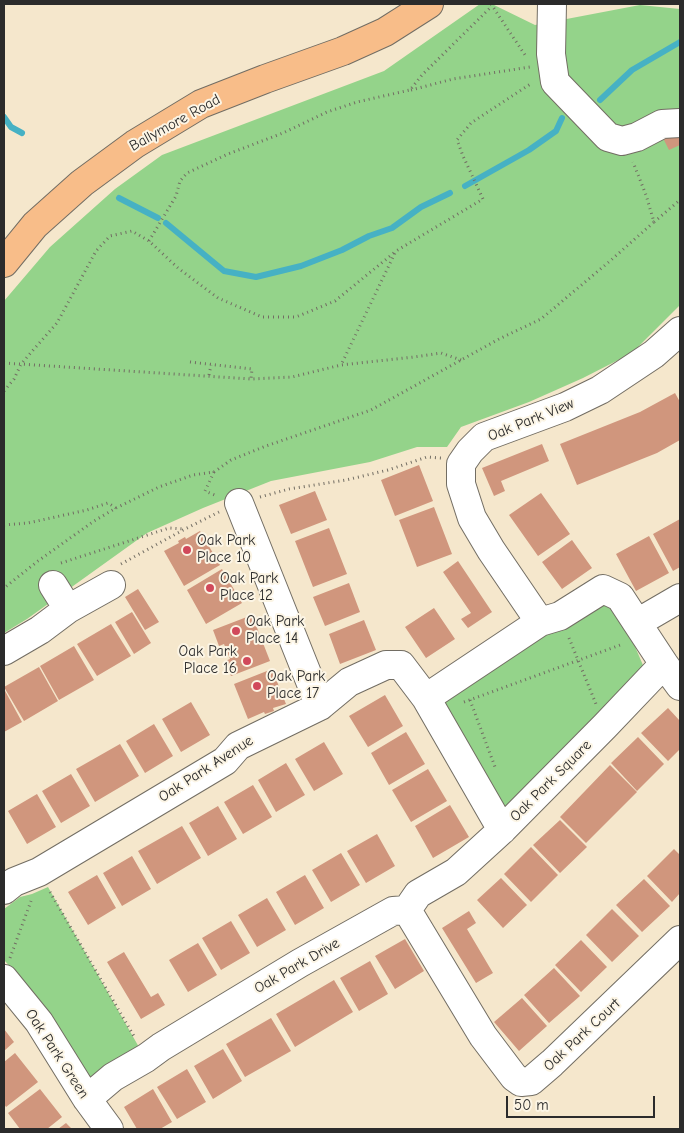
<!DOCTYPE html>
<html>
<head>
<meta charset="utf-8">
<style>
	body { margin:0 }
	#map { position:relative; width:684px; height:1133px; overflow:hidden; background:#f5e7cc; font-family:"Comic Neue",sans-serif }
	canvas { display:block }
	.frame { position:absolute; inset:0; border:5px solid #2b2b2b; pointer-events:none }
	.scale { position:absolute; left:506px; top:1096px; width:149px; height:22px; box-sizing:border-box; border:2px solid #2b2b2b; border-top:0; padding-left:6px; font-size:15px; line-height:18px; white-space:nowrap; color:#2b2b2b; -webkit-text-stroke:4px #fcf5e5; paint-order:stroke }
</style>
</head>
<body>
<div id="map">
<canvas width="684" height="1133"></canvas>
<div class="frame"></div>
<div class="scale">50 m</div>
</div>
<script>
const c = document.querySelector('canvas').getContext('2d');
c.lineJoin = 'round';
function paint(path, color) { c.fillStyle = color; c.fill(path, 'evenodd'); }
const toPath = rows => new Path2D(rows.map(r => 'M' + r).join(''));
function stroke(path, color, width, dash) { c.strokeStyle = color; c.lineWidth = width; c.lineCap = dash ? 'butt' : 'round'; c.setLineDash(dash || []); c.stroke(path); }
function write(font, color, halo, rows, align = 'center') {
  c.font = font + ' "Comic Neue",sans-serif'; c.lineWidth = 4; c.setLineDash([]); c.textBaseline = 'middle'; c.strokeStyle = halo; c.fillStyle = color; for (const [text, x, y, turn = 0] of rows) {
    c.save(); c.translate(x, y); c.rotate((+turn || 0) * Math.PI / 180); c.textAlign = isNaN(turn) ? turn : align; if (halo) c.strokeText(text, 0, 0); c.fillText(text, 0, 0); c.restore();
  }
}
const green = toPath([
	[480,4,492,4,535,25,640,5,680,9,680,305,632,353,583,378,529,402,461,427,447,447,417,447,370,462,271,481,203,508,147,533,27,619,4,633,4,301,50,247,115,189,162,155,384,71],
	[604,600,628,630,645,670,502,813,437,704,543,630],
	[48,887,140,1049,90,1079,27,985,4,960,4,909,20,897,32,894]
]);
const stream = toPath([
	[600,100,632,70,680,42],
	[4,117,11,127,22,133],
	[465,186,529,150,556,131,562,118],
	[119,198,158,218],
	[166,223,224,271,256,277,301,266,342,250,369,236,392,228,421,207,450,193]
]);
const building = toPath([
	[680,130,680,145,669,150,663,138],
	[675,393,680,402,680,440,657,453,577,485,560,444,640,412],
	[542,444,549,461,501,481,505,491,494,496,482,468],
	[419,465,433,501,395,516,381,480],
	[315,491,327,520,291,534,279,505],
	[541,493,570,534,538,556,509,515],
	[434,507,452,554,417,567,399,520],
	[680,519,680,567,673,571,653,534],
	[329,528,347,574,313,587,295,541],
	[200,531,220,565,184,586,164,551,179,543,178,541,185,537,186,539],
	[649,536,669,573,636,591,616,554],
	[572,540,592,568,562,589,542,562],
	[458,561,492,612,468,628,461,619,471,613,443,572],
	[222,569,242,603,206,624,187,590],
	[349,583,360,612,325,626,313,597],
	[138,589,159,622,145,630,125,597],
	[434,608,455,639,426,658,405,627],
	[132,612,151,643,134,654,115,622],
	[252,615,270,661,231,676,225,661,230,659,224,644,219,646,213,630],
	[364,620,376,650,340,664,329,634],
	[111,624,131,656,97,676,77,644],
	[74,646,94,680,59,700,40,666],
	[39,667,58,701,24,721,4,687],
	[272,669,286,704,273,708,274,711,265,714,264,712,248,719,234,684],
	[4,689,22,722,4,732],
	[385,695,403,726,368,747,349,716],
	[191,702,210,735,181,752,162,719],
	[668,708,680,721,680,749,668,761,641,733],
	[154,724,173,756,145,773,126,741],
	[406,732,425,764,389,785,371,753],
	[638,737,664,764,637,791,611,763],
	[324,742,343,774,314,791,295,759],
	[120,744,139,776,95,802,76,769],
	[286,763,305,795,276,812,258,780],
	[610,765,637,792,586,843,560,817],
	[428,769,447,801,411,822,392,790],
	[71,774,90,806,61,823,42,791],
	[253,785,272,817,243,834,224,802],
	[37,794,56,827,27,844,8,811],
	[450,805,469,837,433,858,415,826],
	[218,806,237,839,208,856,189,823],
	[560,820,587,847,560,873,533,845],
	[182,826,201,858,157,884,138,851],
	[377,834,395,866,366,883,347,851],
	[531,847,558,875,531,902,504,874],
	[674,849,680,855,680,893,672,902,647,876],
	[341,853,360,885,331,902,312,870],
	[132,856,151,889,122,906,103,873],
	[97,875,116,908,88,925,68,892],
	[305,875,324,908,295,925,276,892],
	[501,878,527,905,503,928,477,900],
	[644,879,670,906,642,932,616,905],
	[267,898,286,930,257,947,238,915],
	[612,909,639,936,612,962,586,935],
	[469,911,476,923,467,929,493,973,476,983,442,928],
	[231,921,250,953,221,970,202,938],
	[405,939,424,971,395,989,375,956],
	[581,940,607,967,581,992,555,965],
	[198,943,217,975,188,992,169,960],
	[124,952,151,997,158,993,165,1005,141,1019,107,962],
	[370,961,388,994,359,1011,340,978],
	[554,968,580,996,549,1023,524,995],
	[334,980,353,1012,295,1047,276,1014],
	[522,998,547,1026,519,1051,494,1022],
	[271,1018,291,1051,245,1077,226,1044],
	[4,1029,14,1042,4,1051],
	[223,1049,242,1081,213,1099,194,1066],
	[15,1053,38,1082,6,1107,4,1104,4,1062],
	[187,1069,206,1102,177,1119,157,1087],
	[40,1089,62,1117,47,1129,20,1129,8,1113],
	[153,1089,172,1122,160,1129,137,1129,124,1107],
	[66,1123,72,1129,58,1129]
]);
const path = toPath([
	[491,4,527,58],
	[411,90,453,79,530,67],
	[654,222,680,200],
	[149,241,176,196,180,181,187,173,228,154,283,133,327,112,357,102,410,90,422,75,492,6],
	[461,360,441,353,414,357,341,365,396,251,483,199,463,156,457,140,471,123,532,83],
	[190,362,252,369,251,379],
	[4,363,251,379,292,377,341,365],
	[209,375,211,365],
	[4,391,14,379,21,364,57,323,96,251,110,236,132,231,149,241,178,268,218,298,262,317,296,317,335,301,395,252],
	[214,472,205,491,217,496],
	[260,497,289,489,346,480,388,470,427,457,441,458],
	[116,508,159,487,193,475,214,472,231,460,266,446,371,410,499,339,541,319,610,261,654,222,646,195,633,162],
	[4,525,28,523,87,510,108,503,116,508,94,521,38,561,4,588],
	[61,563,169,528,184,529],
	[121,564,185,529,219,512],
	[569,638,596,704],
	[470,700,495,767],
	[464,702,623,644],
	[50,892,135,1038],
	[10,958,31,901]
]);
const minor = toPath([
	[552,4,551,54,555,82,608,137,622,141,637,137,662,124,680,123],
	[239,503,320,706],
	[53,585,68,609],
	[540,622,491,550,472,518,461,484,461,464,470,451,484,437,565,407,600,390,654,354,680,331],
	[637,623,664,664,680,686],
	[4,651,40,630,68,609,111,585],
	[426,698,502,830],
	[4,890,14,882,39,872,225,761,238,746,320,706,349,682,386,665,401,665,426,698,540,622,560,616,603,589,620,597,637,623,680,598],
	[407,910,483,1036,514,1077,521,1082,531,1081,552,1063,680,940],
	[4,979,39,1022,87,1099,109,1129],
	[87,1099,113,1077,146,1058,161,1047,300,963,393,911,407,910,418,894,456,872,502,830,605,726,664,664]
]);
const major = toPath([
	[4,263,35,225,82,183,135,144,201,104,265,79,343,51,385,32,429,4]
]);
const markers = [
	[187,550,5,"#d1495b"],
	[210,588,5,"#d1495b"],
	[236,631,5,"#d1495b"],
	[247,661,5,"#d1495b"],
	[257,686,5,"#d1495b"]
];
const streetNames = [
	["Ballymore Road",175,123,-29],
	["Oak Park View",531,420,-22],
	["Oak Park Avenue",206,769,-33],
	["Oak Park Square",551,781,-45],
	["Oak Park Drive",297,966,-30],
	["Oak Park Court",582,1035,-43],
	["Oak Park Green",57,1054,57]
];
const poiNames = [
	["Oak Park",197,541],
	["Place 10",197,558],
	["Oak Park",220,579],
	["Place 12",220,596],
	["Oak Park",246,622],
	["Place 14",246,639],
	["Oak Park",237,652,"right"],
	["Place 16",237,669,"right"],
	["Oak Park",267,677],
	["Place 17",267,694]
];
paint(green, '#94d38a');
stroke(stream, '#46b1c4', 6);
paint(building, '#d0967d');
stroke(minor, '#726d63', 30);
stroke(major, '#726d63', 30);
stroke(path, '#726d63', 3, [1, 4]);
stroke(minor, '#fff', 28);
stroke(major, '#f8bd89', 28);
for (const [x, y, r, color] of markers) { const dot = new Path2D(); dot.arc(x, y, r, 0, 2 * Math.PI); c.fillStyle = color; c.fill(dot); stroke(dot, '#fcf5e5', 2); }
write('15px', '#2b2b2b', '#fcf5e5', streetNames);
write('15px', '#2b2b2b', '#fcf5e5', poiNames, 'left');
</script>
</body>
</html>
